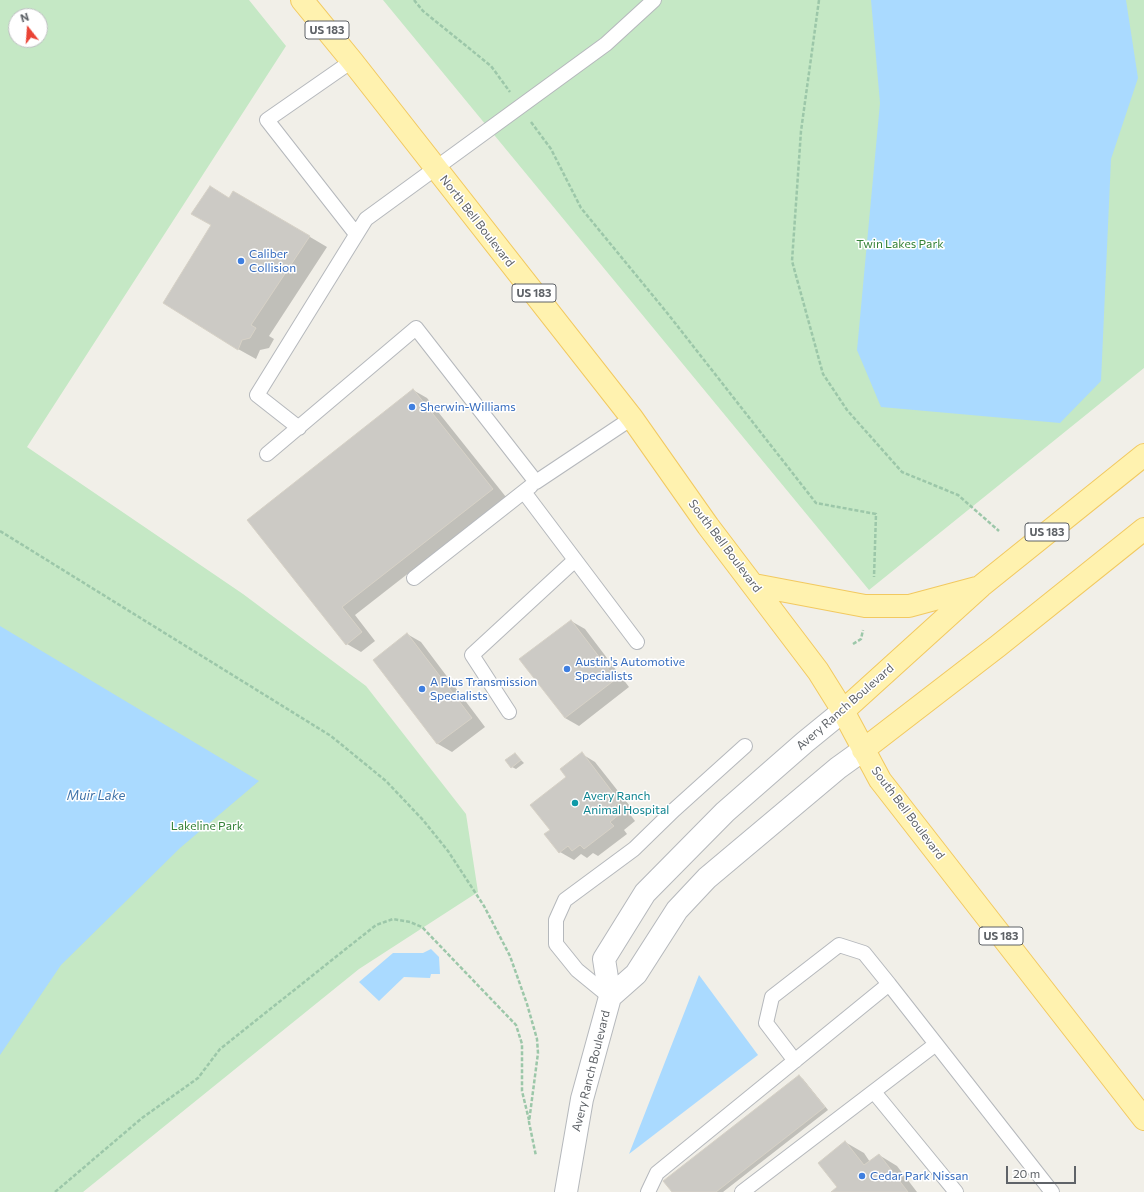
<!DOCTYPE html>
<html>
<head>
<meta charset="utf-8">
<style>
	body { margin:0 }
	#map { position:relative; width:1144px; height:1192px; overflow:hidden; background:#f1efe8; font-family:Commissioner,sans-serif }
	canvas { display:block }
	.north { position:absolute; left:8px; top:8px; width:40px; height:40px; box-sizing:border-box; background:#fff; border:1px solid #bfc1c3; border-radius:50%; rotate:343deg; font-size:11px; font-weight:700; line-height:16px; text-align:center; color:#5f6368 }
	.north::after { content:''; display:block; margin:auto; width:14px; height:18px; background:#ea4335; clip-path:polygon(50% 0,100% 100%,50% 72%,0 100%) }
	.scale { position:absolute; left:1006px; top:1166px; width:70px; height:18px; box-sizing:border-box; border:2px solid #5f6368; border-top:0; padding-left:5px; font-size:12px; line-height:14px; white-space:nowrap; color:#5f6368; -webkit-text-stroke:3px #fff; paint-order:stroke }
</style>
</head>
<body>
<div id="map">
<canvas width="1144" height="1192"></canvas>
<div class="north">N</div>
<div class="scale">20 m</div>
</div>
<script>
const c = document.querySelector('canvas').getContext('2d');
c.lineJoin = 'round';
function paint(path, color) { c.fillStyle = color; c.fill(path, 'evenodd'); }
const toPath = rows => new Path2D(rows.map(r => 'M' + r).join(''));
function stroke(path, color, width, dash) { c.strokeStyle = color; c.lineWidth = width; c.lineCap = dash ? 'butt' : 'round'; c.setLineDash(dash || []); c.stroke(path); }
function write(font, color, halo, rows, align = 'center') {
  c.font = font + ' Commissioner,sans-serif'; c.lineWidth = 3; c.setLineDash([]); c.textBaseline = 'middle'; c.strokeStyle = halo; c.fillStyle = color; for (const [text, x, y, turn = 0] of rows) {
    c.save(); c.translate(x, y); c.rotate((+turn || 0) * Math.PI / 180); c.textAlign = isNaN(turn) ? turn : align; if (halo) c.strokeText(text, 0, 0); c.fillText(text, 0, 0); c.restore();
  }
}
const green = toPath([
	[0,0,249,0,286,46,27,447,243,594,366,686,466,814,478,892,359,969,83,1192,0,1192],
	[16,16,40,16,40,40,16,40],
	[383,0,1144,0,1144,368,869,590]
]);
const water = toPath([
	[871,0,1126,0,1138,78,1111,159,1101,381,1060,423,881,407,857,350,880,103],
	[0,626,259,781,180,848,61,965,0,1055],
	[431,949,439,957,440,974,431,974,430,978,404,977,379,1001,359,982,393,953,423,953],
	[699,975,758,1055,629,1154]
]);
const shadow = toPath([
	[234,192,327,247,269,336,274,339,269,348,260,350,256,359,238,349,230,199],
	[413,390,427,398,506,497,355,615,375,641,361,652,347,644,248,520],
	[571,621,585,629,629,687,579,726,565,718],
	[407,634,421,642,485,727,452,752,438,744,374,660],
	[515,754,524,763,516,769,512,767],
	[582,754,595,762,633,810,629,813,635,821,624,830,627,834,598,856,593,853,587,858,581,854,574,860,560,852,551,830,568,777],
	[799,1076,803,1079,828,1110,723,1192,674,1192],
	[845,1142,864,1153,870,1162,879,1155,897,1166,917,1192,832,1192,838,1187]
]);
const building = toPath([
	[210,186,229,198,233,191,310,236,251,325,256,328,250,338,242,340,238,350,163,303,211,225,191,214,210,186],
	[413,389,493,489,342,607,362,632,346,645,247,520,413,389],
	[571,620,616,679,565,718,519,659,571,620],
	[407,633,472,718,437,744,373,660,407,633],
	[582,752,620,802,615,805,621,813,610,822,614,826,584,849,580,845,572,851,568,846,559,853,544,834,550,830,530,805,566,777,560,769,582,752],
	[515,753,521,760,511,768,505,760,515,753],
	[799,1075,825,1107,716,1192,672,1192,663,1181,799,1075],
	[845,1141,864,1165,879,1154,908,1192,831,1192,837,1187,818,1163,845,1141]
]);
const path = toPath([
	[414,0,423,11,491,66,510,92],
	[819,0,801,131,792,261,823,374,847,410,902,472,958,495,999,531],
	[531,122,551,149,581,208,668,314,816,503,876,514,874,577],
	[0,531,331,736,386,781,423,820,448,851,484,906,510,956,527,1004,537,1039,538,1053,529,1122,536,1156],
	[853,644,861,639,863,630],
	[55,1192,142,1118,198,1078,220,1049,376,925,393,919,410,922,422,927,516,1025,522,1044,522,1091,529,1120]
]);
const service = toPath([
	[352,61,267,120,356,234],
	[299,428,257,395,366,219,606,44,654,0],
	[267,454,416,328,536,482,632,418],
	[524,492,637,642],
	[414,578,531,486],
	[509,712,472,655,575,560],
	[610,997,577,970,556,944,556,920,565,900,634,849,674,810,745,746],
	[795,1061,766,1023,772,997,839,945,864,953,889,984],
	[874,1092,956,1192],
	[648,1192,657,1173,889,984,1052,1192],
	[742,1192,936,1044]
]);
const minor = toPath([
	[610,997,636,974,677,910,707,878,838,768,863,750],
	[566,1192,582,1099,610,997,604,959,645,893,725,812,805,742,843,711]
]);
const primary = toPath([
	[302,0,352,61,632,418,708,526,818,671,843,711,880,780,1144,1119],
	[754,585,865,606,909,606,976,588],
	[843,711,981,586,1144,455],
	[863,750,998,646,1144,529]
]);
const markers = [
	[241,261,4,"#3f7fe0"],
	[412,407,4,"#3f7fe0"],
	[567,669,4,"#3f7fe0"],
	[422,689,4,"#3f7fe0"],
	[575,803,4,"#0f9aa8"],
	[862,1176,4,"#3f7fe0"]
];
const shields = [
	[327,30,44],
	[534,293,44],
	[1047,532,44],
	[1001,936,44]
];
const shieldNames = [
	["US 183",327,30],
	["US 183",534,293],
	["US 183",1047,532],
	["US 183",1001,936]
];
const streetNames = [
	["North Bell Boulevard",477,221,52],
	["South Bell Boulevard",725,546,53],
	["Avery Ranch Boulevard",845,707,-41],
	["South Bell Boulevard",908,813,53],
	["Avery Ranch Boulevard",591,1071,-76]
];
const parkNames = [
	["Twin Lakes Park",900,244],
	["Lakeline Park",207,826]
];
const shopNames = [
	["Caliber",249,254],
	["Collision",249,268],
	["Sherwin-Williams",420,407],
	["Austin's Automotive",575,662],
	["Specialists",575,676],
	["A Plus Transmission",430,682],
	["Specialists",430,696],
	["Cedar Park Nissan",870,1176]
];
const cultureNames = [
	["Avery Ranch",583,796],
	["Animal Hospital",583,810]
];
const waterNames = [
	["Muir Lake",96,796]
];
paint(green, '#c5e8c5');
paint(water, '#aadaff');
paint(shadow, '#0003');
paint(building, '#cccac5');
stroke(building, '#d6d1c6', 1);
stroke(service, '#b5b8bc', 16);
stroke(minor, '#b5b8bc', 24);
stroke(primary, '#f2c960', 24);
stroke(path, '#9cc7a9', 2.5, [4, 2]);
stroke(service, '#fff', 14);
stroke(minor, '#fff', 22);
stroke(primary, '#fff2af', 22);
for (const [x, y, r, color] of markers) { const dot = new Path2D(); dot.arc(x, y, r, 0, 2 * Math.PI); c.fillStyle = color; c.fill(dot); stroke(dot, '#fff', 1.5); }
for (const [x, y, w] of shields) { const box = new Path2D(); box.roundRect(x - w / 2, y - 9, w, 18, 3); c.fillStyle = '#fff'; c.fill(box); stroke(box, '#5f6368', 1); }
write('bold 11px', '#5f6368', null, shieldNames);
write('12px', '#5f6368', '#fff', streetNames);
write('12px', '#348238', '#fff', parkNames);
write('12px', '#366cbe', '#fff', shopNames, 'left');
write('12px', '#0d838f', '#fff', cultureNames, 'left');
write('italic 13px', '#4174aa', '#fff', waterNames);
</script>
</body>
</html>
